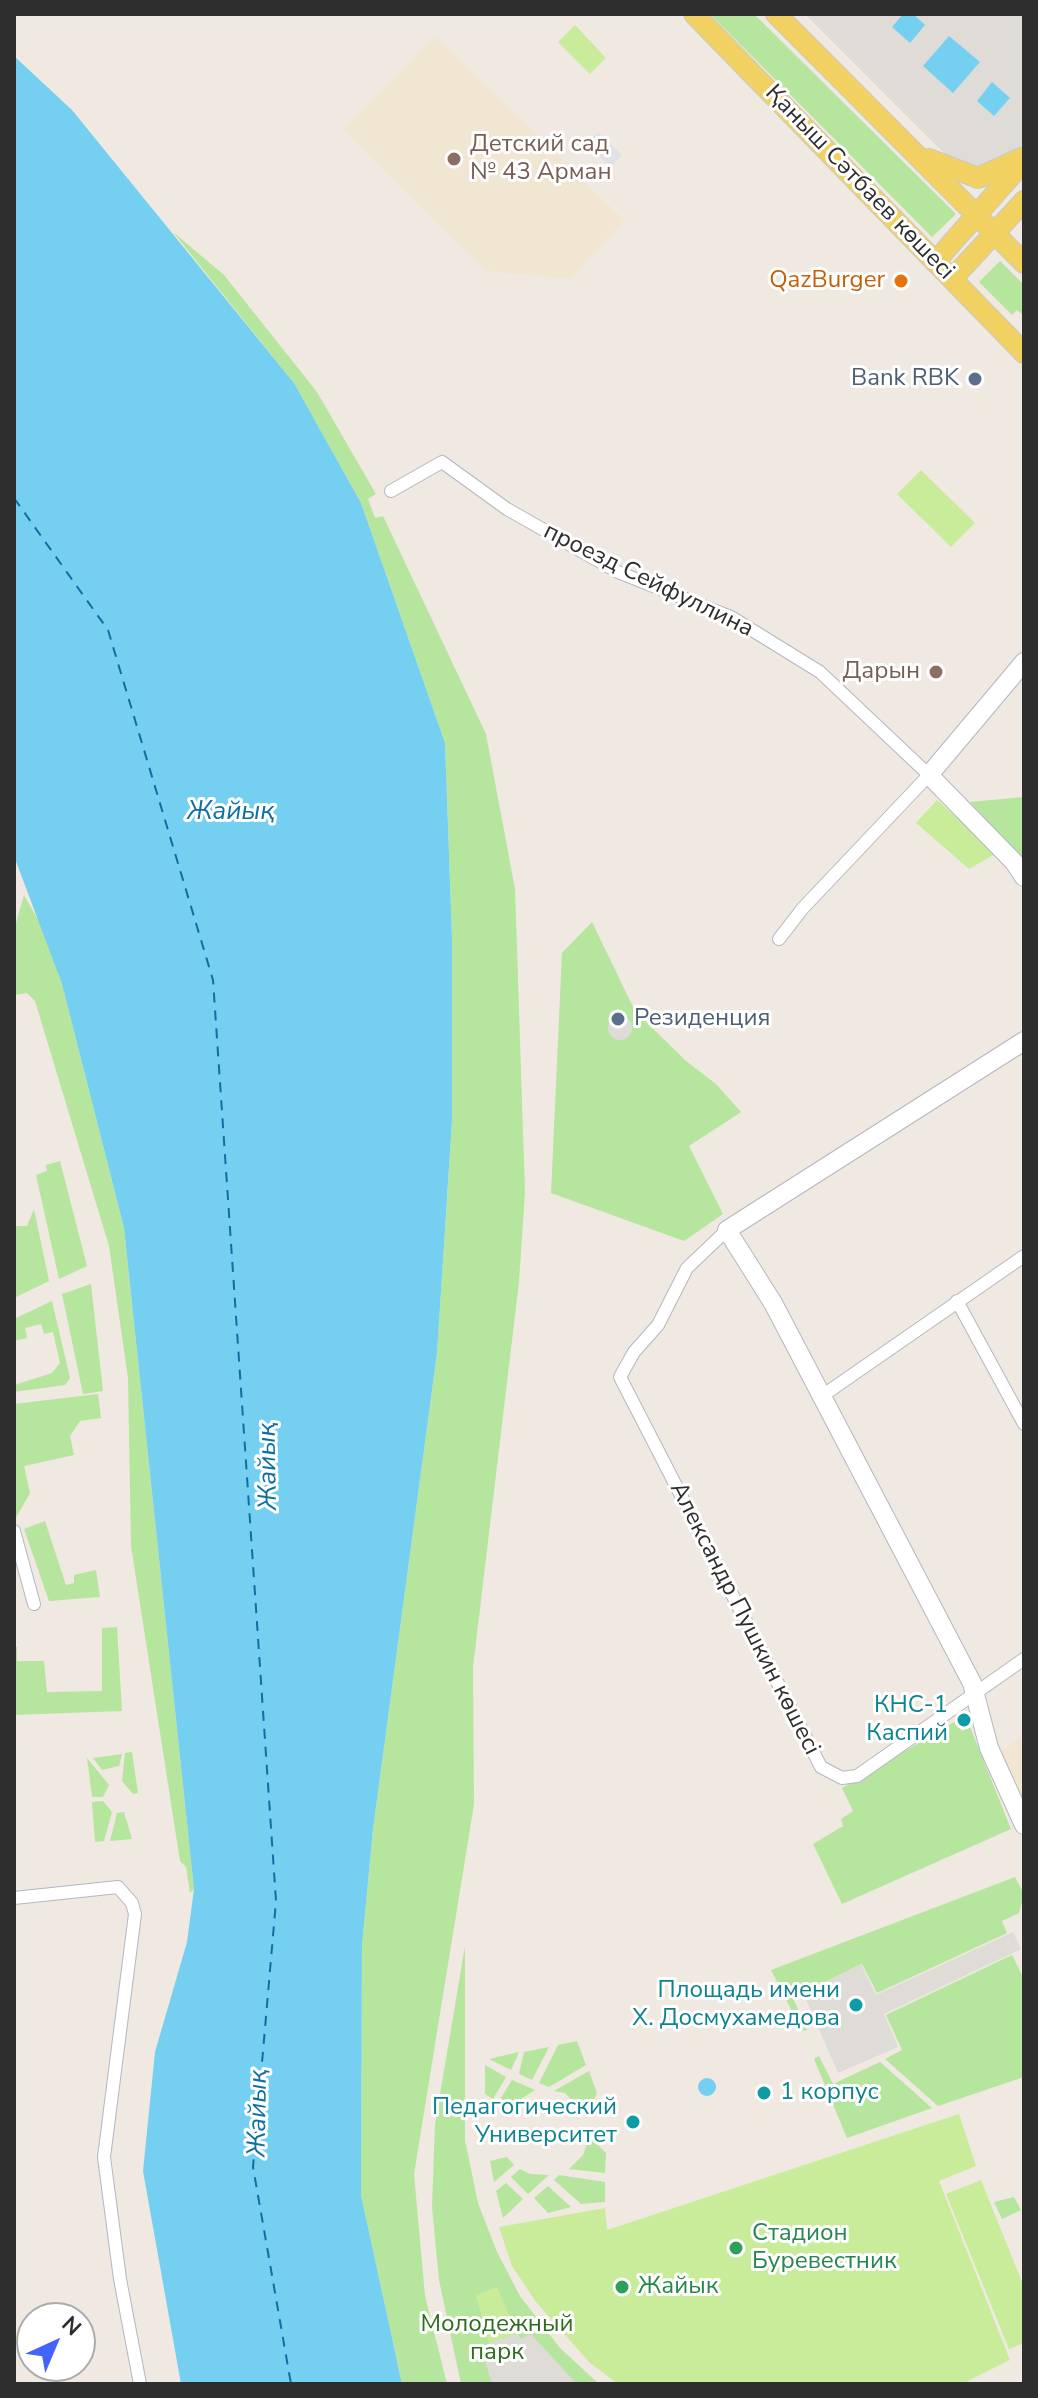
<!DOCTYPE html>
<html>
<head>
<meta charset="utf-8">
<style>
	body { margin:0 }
	#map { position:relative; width:1038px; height:2398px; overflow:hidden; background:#efe9e1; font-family:"Nunito Sans",sans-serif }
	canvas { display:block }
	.frame { position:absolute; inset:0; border:16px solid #2e2e2e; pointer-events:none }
	.north { position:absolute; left:16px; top:2302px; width:80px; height:80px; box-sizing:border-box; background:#fff; border:2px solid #ababab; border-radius:50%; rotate:44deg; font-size:22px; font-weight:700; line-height:32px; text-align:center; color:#2e2e2e }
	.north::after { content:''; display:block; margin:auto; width:28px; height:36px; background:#4264fb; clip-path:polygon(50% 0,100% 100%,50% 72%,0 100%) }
</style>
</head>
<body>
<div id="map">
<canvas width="1038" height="2398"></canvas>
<div class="frame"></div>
<div class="north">N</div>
</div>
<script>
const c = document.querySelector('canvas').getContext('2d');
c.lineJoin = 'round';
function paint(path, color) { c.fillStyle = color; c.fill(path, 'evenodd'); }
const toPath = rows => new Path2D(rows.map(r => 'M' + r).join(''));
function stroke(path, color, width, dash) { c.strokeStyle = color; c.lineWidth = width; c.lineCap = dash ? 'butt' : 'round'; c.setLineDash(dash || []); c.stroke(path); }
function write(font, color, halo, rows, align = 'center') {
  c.font = font + ' "Nunito Sans",sans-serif'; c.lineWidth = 6; c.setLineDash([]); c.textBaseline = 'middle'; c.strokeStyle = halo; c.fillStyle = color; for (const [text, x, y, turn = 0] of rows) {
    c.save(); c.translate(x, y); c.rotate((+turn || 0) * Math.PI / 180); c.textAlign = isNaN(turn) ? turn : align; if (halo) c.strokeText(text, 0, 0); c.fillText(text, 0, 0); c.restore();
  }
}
const industrial = toPath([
	[598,132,622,155,611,167,586,144]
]);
const education = toPath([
	[435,36,625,221,570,279,486,271,343,130],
	[1024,1736,1024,1806,999,1752]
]);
const green = toPath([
	[710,14,754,14,956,214,932,237],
	[173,232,224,275,317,392,376,494,368,499,375,518,383,516,486,734,515,889,525,1192,519,1282,473,1667,474,1804,414,2174,425,2296,447,2384,402,2384,361,2195,362,1945,373,1829,437,1353,452,1121,452,938,445,743,361,503,294,383],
	[1000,261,1024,285,1024,316,1017,310,1012,315,979,282],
	[1024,797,1024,854,1021,857,970,802],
	[24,895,41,925,62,984,124,1228,194,1889,190,1893,186,1867,180,1861,131,1546,128,1378,109,1246,35,1001,27,993,14,995,14,930],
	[592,922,635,1011,686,1061,716,1084,741,1112,689,1146,723,1214,684,1241,551,1193,562,953],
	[60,1161,87,1266,59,1279,36,1175,47,1171,46,1165],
	[34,1209,49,1281,14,1298,14,1226,27,1226],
	[91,1284,103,1391,83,1394,62,1294],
	[52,1301,70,1378,65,1385,14,1392,14,1385,52,1373,60,1363,53,1332,44,1334,41,1324,25,1328,27,1338,14,1341,14,1319],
	[98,1394,101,1418,80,1421,70,1436,74,1455,24,1466,30,1493,14,1521,14,1404],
	[45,1521,66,1585,74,1583,74,1575,96,1570,100,1597,49,1601,24,1529],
	[117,1627,122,1711,14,1715,14,1647,17,1647,17,1661,44,1661,47,1692,102,1691,102,1628],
	[956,1721,962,1731,970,1727,1011,1829,842,1904,813,1844,843,1826,841,1819,853,1811,842,1788],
	[132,1752,138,1793,133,1794,122,1781,125,1753],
	[122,1754,119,1766,102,1770,93,1758],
	[87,1758,109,1785,103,1797,92,1797],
	[103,1801,112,1812,104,1841,95,1842,92,1802],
	[124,1812,132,1839,110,1841,117,1813],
	[1015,1877,1024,1894,1019,1913,1002,1921,1007,1933,877,1993,862,1964,793,1998,807,2030,802,2031,771,1970],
	[465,1946,465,2140,478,2203,497,2252,520,2296,560,2348,599,2384,461,2384,439,2280,432,2207,435,2124],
	[1012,1955,1024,1979,1024,2077,938,2106,885,2059,902,2050,886,2015],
	[577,2041,586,2065,549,2087,539,2083,558,2045],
	[549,2047,532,2080,519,2074,524,2052],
	[519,2052,511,2070,489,2059],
	[819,2056,833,2084,880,2062,932,2108,847,2138,814,2059],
	[485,2065,506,2077,493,2099,485,2094],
	[589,2071,597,2093,590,2108,582,2111,565,2093,554,2091],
	[512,2080,535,2090,510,2106,499,2101],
	[588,2141,594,2141,606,2153,605,2173,569,2169,583,2155],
	[507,2157,514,2165,494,2182,490,2161],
	[520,2169,530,2174,549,2175,528,2194,511,2177],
	[559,2175,605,2182,605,2202,581,2204,554,2180],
	[506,2183,523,2199,503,2218,496,2191],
	[548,2186,571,2207,548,2213,534,2198],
	[1014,2197,1021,2210,1002,2219,994,2202]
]);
const pitch = toPath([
	[575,25,606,58,590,74,558,42],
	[921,470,975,523,951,547,897,494],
	[937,800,997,853,969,869,916,823],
	[959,2114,976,2166,939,2181,1010,2360,962,2384,618,2384,589,2362,536,2302,512,2266,499,2227,605,2208,607,2230],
	[981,2180,1024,2287,1024,2343,1009,2349,946,2194],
	[497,2287,517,2334,489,2343,476,2295]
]);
const plaza = toPath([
	[805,14,1024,14,1024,152,987,189,977,186],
	'608 1028a12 12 0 1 1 24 0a12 12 0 1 1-24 0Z',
	[1013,1932,1021,1949,884,2014,898,2047,838,2073,803,1993,861,1964,876,1995],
	[517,2334,521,2339,531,2334,577,2384,492,2384,482,2351,490,2348,489,2343]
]);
const water = toPath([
	[903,14,913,14,925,25,910,43,892,27],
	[949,36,980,62,953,93,923,66],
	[14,56,72,110,294,383,361,503,445,743,452,938,452,1121,437,1353,373,1829,362,1945,361,2195,402,2384,181,2384,143,2171,155,2052,187,1942,194,1889,124,1228,62,984,14,856],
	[992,82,1010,98,994,116,977,101],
	'698 2087a9 9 0 1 1 18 0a9 9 0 1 1-18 0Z'
]);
const ferry = toPath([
	[14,498,108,630,213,980,276,1901,253,2167,291,2384]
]);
const street = toPath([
	[391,491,442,462,507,509,618,572,731,617,820,672,929,775,803,908,779,939],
	[727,1230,687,1268,658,1325,634,1352,620,1377,821,1767,842,1778,857,1776,1024,1659],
	[957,1301,1024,1424],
	[822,1396,1024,1256],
	[14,1531,34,1604],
	[14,1898,118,1887,132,1903,135,1914,104,2157,120,2279,140,2384]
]);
const secondary = toPath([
	[1024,662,929,775,1014,862,1024,877],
	[1024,1041,727,1230,773,1303,972,1683,989,1748,1024,1825]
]);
const primary = toPath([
	[694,14,1024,353],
	[776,14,1024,263],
	[929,159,978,178,1021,158],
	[935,262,1024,161],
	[952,279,1024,201]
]);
const markers = [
	[454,159,8,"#8d6e63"],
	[901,281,8,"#e8710a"],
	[975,379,8,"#5c6f8a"],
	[936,672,8,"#8d6e63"],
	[618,1019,8,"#5c6f8a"],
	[964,1720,8,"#0f9aa8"],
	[856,2005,8,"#0f9aa8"],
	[764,2093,8,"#0f9aa8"],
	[633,2122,8,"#0f9aa8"],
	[736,2248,8,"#2e9e5b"],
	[622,2287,8,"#2e9e5b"]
];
const educationNames = [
	["Детский сад",470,145],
	["№ 43 Арман",470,173],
	["Дарын",920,672,"right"]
];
const streetNames = [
	["Қаныш Сәтбаев көшесі",859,183,46],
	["проезд Сейфуллина",648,581,26],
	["Александр Пушкин көшесі",744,1619,63]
];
const foodNames = [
	["QazBurger",885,281]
];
const serviceNames = [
	["Bank RBK",959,379],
	["Резиденция",634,1019,"left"]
];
const cultureNames = [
	["КНС-1",948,1706],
	["Каспий",948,1734],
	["Площадь имени",840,1991],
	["Х. Досмухамедова",840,2019],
	["1 корпус",780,2093,"left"],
	["Педагогический",617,2108],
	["Университет",617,2136]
];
const leisureNames = [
	["Стадион",752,2234],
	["Буревестник",752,2262],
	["Жайык",638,2287]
];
const parkNames = [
	["Молодежный",497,2325],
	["парк",497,2353]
];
const waterNames = [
	["Жайық",231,813],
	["Жайық",269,1466,-91],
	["Жайық",259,2113,-89]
];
paint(industrial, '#e3e1e8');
paint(education, '#f0e6d1');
paint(green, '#b6e59e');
paint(pitch, '#c9ec9a');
paint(plaza, '#dfdcd8');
paint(water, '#75cff0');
stroke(ferry, '#0d6fa3', 2, [10, 8]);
stroke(street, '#b4b7c1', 14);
stroke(secondary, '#b4b7c1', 20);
stroke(primary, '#c9c9c9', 22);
stroke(street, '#fff', 12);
stroke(secondary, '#fff', 18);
stroke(primary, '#f2d163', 20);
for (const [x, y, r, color] of markers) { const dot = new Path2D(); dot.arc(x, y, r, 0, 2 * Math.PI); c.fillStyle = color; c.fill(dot); stroke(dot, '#fff', 3); }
write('24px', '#785e54', '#fff', educationNames, 'left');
write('24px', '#2e2e2e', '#fff', streetNames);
write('24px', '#c56008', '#fff', foodNames, 'right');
write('24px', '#4e5e75', '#fff', serviceNames, 'right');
write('24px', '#0d838f', '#fff', cultureNames, 'right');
write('24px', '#27864d', '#fff', leisureNames, 'left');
write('24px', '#2c6e1b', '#fff', parkNames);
write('italic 26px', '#0d6fa3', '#fff', waterNames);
</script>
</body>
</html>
